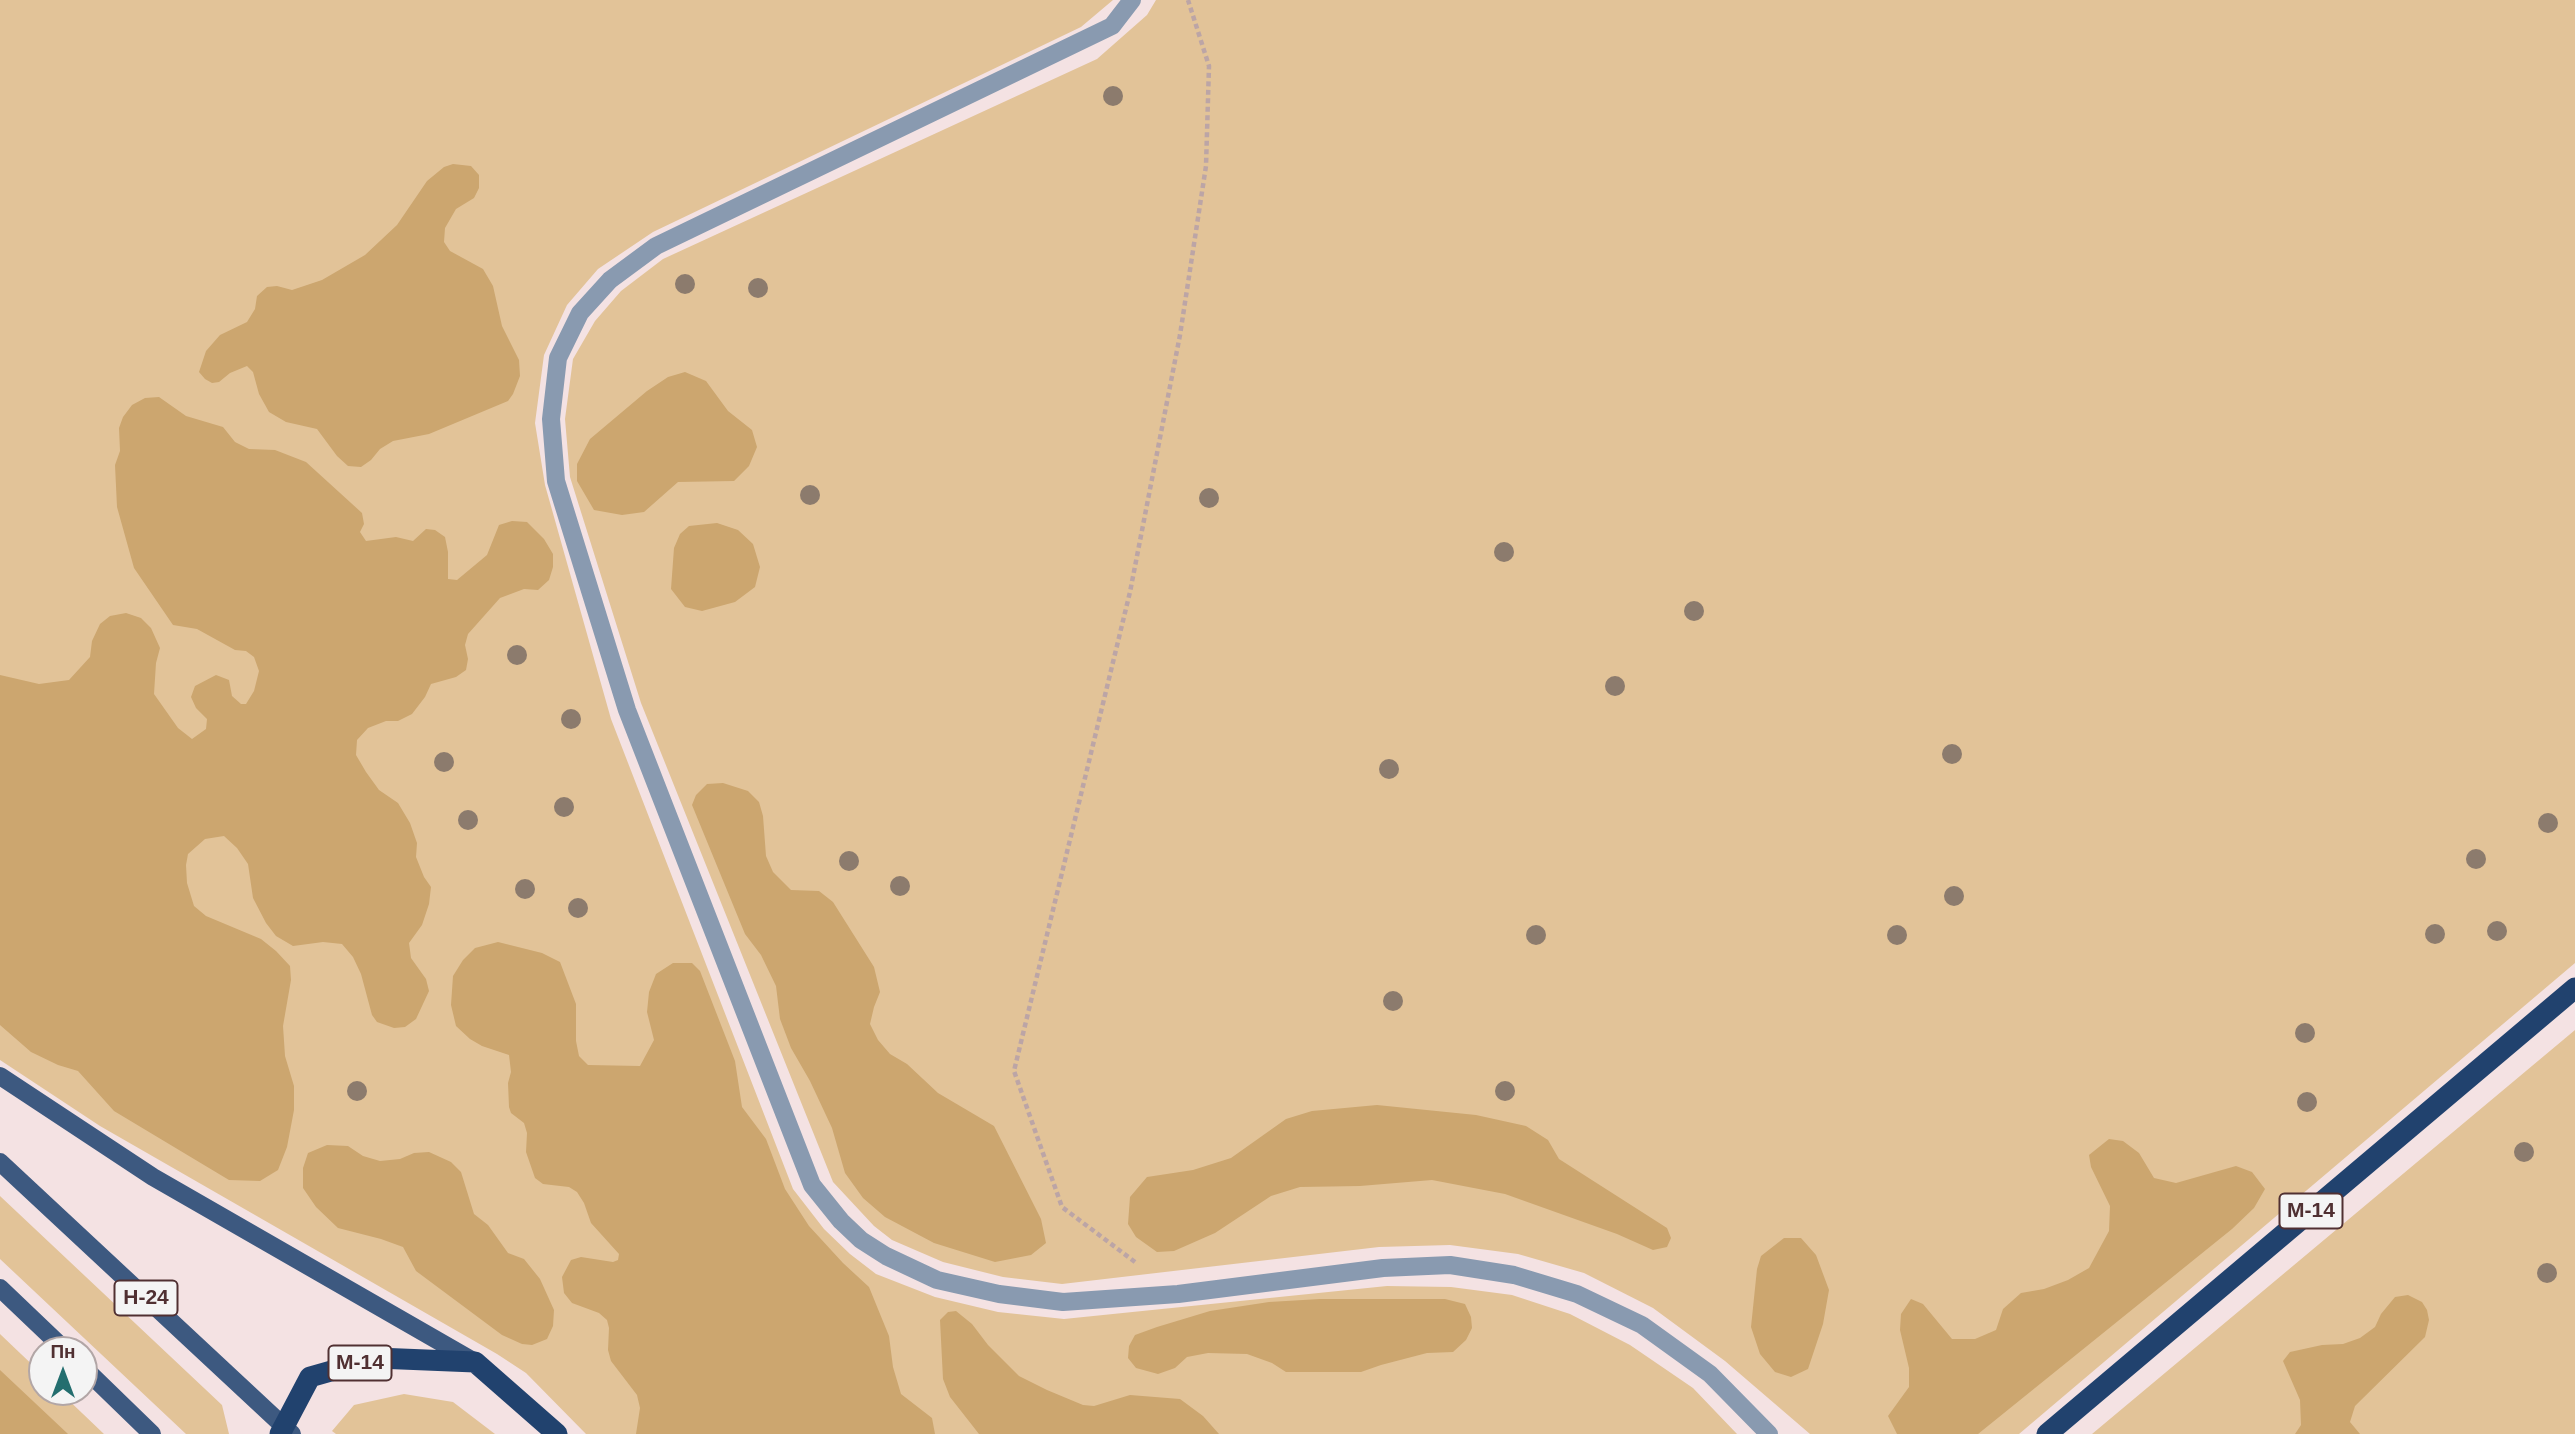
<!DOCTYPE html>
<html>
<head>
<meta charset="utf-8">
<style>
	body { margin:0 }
	#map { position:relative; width:2575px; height:1434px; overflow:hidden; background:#f4e2e3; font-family:Arial,sans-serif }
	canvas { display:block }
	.north { position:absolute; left:28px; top:1336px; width:70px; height:70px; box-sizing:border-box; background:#f4f4f4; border:2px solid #b2a6a6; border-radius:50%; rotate:0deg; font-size:19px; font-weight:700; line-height:28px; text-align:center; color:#503032 }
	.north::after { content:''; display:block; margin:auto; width:24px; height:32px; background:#236e6f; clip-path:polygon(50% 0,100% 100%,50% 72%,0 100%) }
</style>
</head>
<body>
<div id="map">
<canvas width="2575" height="1434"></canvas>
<div class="north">Пн</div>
</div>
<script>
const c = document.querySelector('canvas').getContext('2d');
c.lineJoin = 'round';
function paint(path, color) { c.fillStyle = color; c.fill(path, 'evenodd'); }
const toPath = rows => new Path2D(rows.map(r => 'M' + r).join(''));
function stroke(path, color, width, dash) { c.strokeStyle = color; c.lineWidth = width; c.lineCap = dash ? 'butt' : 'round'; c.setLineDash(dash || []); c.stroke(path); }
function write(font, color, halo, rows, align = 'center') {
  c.font = font + ' Arial,sans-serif'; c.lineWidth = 5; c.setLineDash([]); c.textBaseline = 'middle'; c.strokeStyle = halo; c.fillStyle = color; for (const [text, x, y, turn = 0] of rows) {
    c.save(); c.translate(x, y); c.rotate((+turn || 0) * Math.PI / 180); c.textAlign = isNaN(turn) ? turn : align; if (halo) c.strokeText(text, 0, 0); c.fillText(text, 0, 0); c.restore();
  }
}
const green = toPath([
	[0,0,1113,0,1081,27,653,232,598,269,567,305,544,355,535,423,545,485,611,719,793,1189,824,1229,850,1254,876,1274,935,1297,998,1312,1064,1319,1387,1286,1451,1287,1512,1295,1570,1314,1630,1345,1693,1388,1737,1434,586,1434,526,1373,497,1354,100,1126,0,1060],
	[1156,0,2575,0,2575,963,2019,1434,1810,1434,1725,1361,1653,1308,1584,1273,1518,1254,1450,1245,1379,1247,1062,1284,1003,1277,943,1262,892,1240,874,1226,833,1182,641,703,570,477,565,419,573,359,595,321,621,291,663,259,1097,59,1147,15],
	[2575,1030,2575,1434,2092,1434],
	[0,1196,222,1405,229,1434,186,1434,0,1259],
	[0,1334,42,1374,42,1392,60,1392,104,1434,0,1434],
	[404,1394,453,1402,495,1434,336,1434,332,1431,354,1405]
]);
const forest = toPath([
	[453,164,471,166,479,175,479,188,474,198,456,209,445,228,444,242,450,251,483,269,493,286,502,326,519,360,520,376,513,394,508,401,429,434,393,441,380,449,371,460,361,467,348,466,337,456,317,429,286,422,269,412,259,394,253,372,247,366,230,373,219,382,212,383,205,379,199,372,206,351,220,335,247,322,255,309,257,296,267,287,277,286,292,290,322,280,365,255,397,225,427,181,444,167],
	[685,372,706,381,728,411,752,430,757,447,749,466,734,481,678,482,644,512,622,515,594,510,577,481,577,464,590,439,647,391,668,377],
	[159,397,186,416,223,427,235,442,249,449,275,450,306,462,362,513,364,524,360,532,366,541,396,537,413,541,426,529,435,530,445,537,448,552,448,579,457,580,487,555,499,525,512,521,527,522,544,539,553,554,553,567,549,580,538,590,524,589,500,598,468,634,465,645,468,659,466,670,456,677,431,684,425,697,412,714,398,721,386,721,368,728,357,740,356,755,366,772,379,790,398,803,410,823,417,843,416,857,424,877,431,887,429,904,422,925,409,943,411,958,426,979,429,991,416,1019,405,1027,394,1028,377,1022,372,1015,361,974,353,957,342,944,323,942,293,946,276,936,266,923,253,898,248,864,237,848,224,836,205,839,188,854,186,865,187,883,194,906,206,916,261,939,276,951,290,966,291,980,283,1026,285,1056,294,1086,294,1110,287,1147,278,1170,260,1181,229,1180,114,1111,78,1071,58,1065,31,1052,0,1025,0,675,39,684,69,680,90,657,92,641,100,624,110,616,126,613,141,618,151,628,160,648,156,663,154,694,178,728,192,739,206,729,207,719,196,708,191,697,195,686,216,675,229,680,232,696,241,704,246,704,254,691,259,671,254,657,246,651,235,650,197,629,173,625,134,568,117,507,115,465,120,451,119,428,123,417,132,405,145,398],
	[717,523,738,530,753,544,760,567,755,587,735,602,702,611,685,607,671,589,674,548,680,534,689,526],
	[723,783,748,791,759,802,763,816,766,856,773,872,791,890,819,891,833,902,874,967,880,992,874,1007,870,1024,878,1040,890,1054,907,1064,938,1093,994,1126,1041,1219,1046,1243,1031,1255,995,1262,934,1243,885,1217,863,1198,845,1173,832,1128,810,1081,791,1048,780,1019,776,986,761,955,745,934,692,805,696,795,707,784],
	[498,942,542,953,560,962,576,1004,576,1041,579,1056,588,1065,640,1066,654,1040,647,1012,649,992,656,974,673,963,692,963,700,971,735,1061,742,1107,766,1139,785,1189,809,1226,843,1263,869,1287,889,1336,893,1367,901,1394,932,1418,935,1434,636,1434,640,1408,637,1395,611,1361,608,1350,609,1328,607,1320,599,1313,572,1303,564,1293,562,1277,571,1260,581,1257,613,1262,618,1260,619,1254,591,1223,584,1203,577,1192,569,1187,543,1184,535,1178,526,1152,527,1133,524,1123,511,1113,509,1107,508,1083,511,1072,509,1055,482,1046,470,1039,456,1026,451,1005,453,976,463,960,475,948],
	[1377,1105,1476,1115,1526,1126,1548,1140,1559,1159,1667,1228,1671,1238,1667,1247,1653,1250,1617,1234,1505,1194,1432,1180,1360,1186,1300,1187,1271,1196,1215,1233,1174,1251,1157,1252,1136,1237,1128,1224,1130,1197,1147,1177,1193,1170,1231,1158,1286,1119,1312,1111],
	[2109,1139,2123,1141,2139,1153,2154,1178,2176,1183,2236,1166,2252,1172,2265,1189,2254,1208,2232,1229,1978,1434,1897,1434,1888,1416,1909,1387,1909,1368,1900,1330,1901,1314,1911,1299,1923,1304,1952,1339,1975,1339,1996,1330,2003,1309,2021,1293,2044,1289,2068,1280,2089,1268,2109,1231,2110,1206,2091,1167,2089,1155],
	[327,1145,348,1146,363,1156,380,1161,400,1159,414,1153,429,1152,451,1162,461,1172,474,1214,488,1225,508,1253,524,1259,540,1279,554,1310,553,1326,547,1339,532,1345,522,1344,502,1335,416,1271,403,1247,381,1239,338,1228,316,1207,303,1188,303,1168,308,1153],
	[1784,1238,1801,1238,1816,1255,1829,1290,1823,1324,1808,1369,1791,1377,1775,1372,1760,1354,1751,1327,1757,1269,1761,1256],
	[2408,1295,2422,1302,2427,1310,2429,1320,2425,1337,2355,1406,2350,1422,2360,1434,2295,1434,2301,1425,2300,1400,2283,1361,2290,1352,2322,1345,2343,1344,2360,1338,2375,1327,2381,1314,2395,1297],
	[1320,1299,1445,1299,1465,1304,1471,1317,1472,1328,1466,1340,1453,1352,1427,1353,1381,1365,1361,1372,1286,1372,1272,1363,1247,1354,1208,1353,1187,1357,1175,1368,1158,1374,1136,1368,1128,1358,1129,1346,1135,1335,1157,1327,1210,1311,1269,1302],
	[956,1311,972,1324,988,1345,1019,1376,1047,1390,1083,1405,1094,1406,1130,1395,1180,1399,1203,1416,1219,1434,979,1434,950,1397,943,1379,940,1320,948,1312],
	[0,1370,68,1434,0,1434]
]);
const path = toPath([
	[1135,1262,1062,1207,1014,1071,1130,592,1180,335,1206,166,1209,66,1188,0]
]);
const minor = toPath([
	[1132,0,1112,26,656,246,610,280,580,313,558,358,551,419,556,481,627,710,812,1185,841,1221,861,1240,886,1256,937,1280,999,1294,1063,1302,1178,1294,1383,1268,1450,1265,1514,1275,1577,1294,1642,1325,1710,1374,1769,1434]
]);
const major = toPath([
	[0,1076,153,1177,475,1362],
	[0,1162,292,1434],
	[0,1288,65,1350],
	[84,1368,152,1434]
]);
const highway = toPath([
	[280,1434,310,1377,377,1358,475,1362,557,1434],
	[2047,1434,2575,988]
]);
const trees = [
	[1113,96],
	[685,284],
	[758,288],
	[810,495],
	[1209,498],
	[1504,552],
	[1694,611],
	[517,655],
	[1615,686],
	[571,719],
	[1952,754],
	[444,762],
	[1389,769],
	[564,807],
	[468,820],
	[2548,823],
	[2476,859],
	[849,861],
	[900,886],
	[525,889],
	[1954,896],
	[578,908],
	[2497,931],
	[2435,934],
	[1536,935],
	[1897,935],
	[1393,1001],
	[2305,1033],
	[357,1091],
	[1505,1091],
	[2307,1102],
	[2524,1152],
	[2547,1273]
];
const shields = [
	[2311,1211,63],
	[146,1298,63],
	[360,1363,63]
];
const shieldNames = [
	["М-14",2311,1211],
	["Н-24",146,1298],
	["М-14",360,1363]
];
paint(green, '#e2c398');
paint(forest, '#cca66f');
stroke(path, '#bca5a6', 4.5, [5, 3.5]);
stroke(minor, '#899ab0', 18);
stroke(major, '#3d5980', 18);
stroke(highway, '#21426e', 21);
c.fillStyle = '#8c7b6d';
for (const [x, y] of trees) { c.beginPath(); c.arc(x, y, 10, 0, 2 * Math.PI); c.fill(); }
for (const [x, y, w] of shields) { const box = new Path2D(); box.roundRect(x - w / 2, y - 17.5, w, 35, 5); c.fillStyle = '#f4f4f4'; c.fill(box); stroke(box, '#503032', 2); }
write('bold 21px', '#503032', null, shieldNames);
</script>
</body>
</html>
